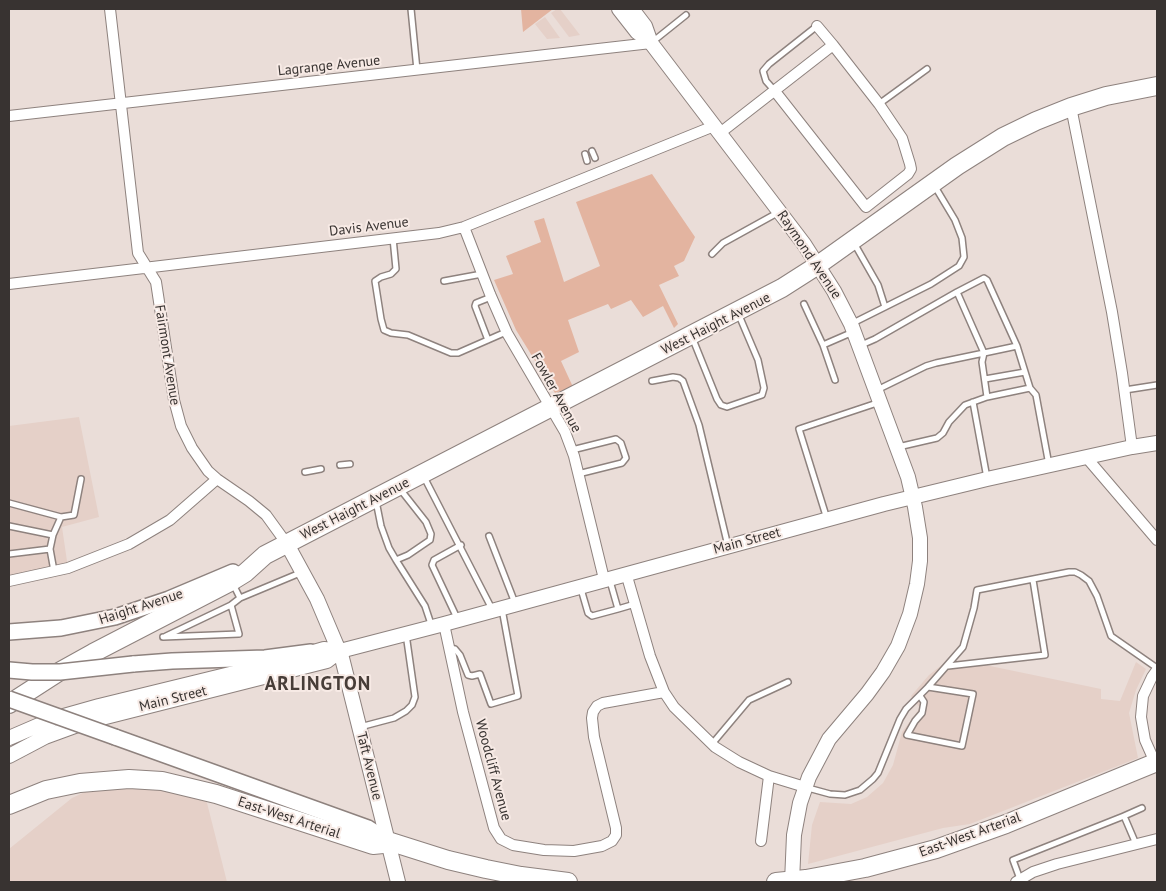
<!DOCTYPE html>
<html>
<head>
<meta charset="utf-8">
<style>
	body { margin:0 }
	#map { position:relative; width:1166px; height:891px; overflow:hidden; background:#eaddd8; font-family:"PT Sans",sans-serif }
	canvas { display:block }
	.frame { position:absolute; inset:0; border:10px solid #383331; pointer-events:none }
</style>
</head>
<body>
<div id="map">
<canvas width="1166" height="891"></canvas>
<div class="frame"></div>
</div>
<script>
const c = document.querySelector('canvas').getContext('2d');
c.lineJoin = 'round';
function paint(path, color) { c.fillStyle = color; c.fill(path, 'evenodd'); }
const toPath = rows => new Path2D(rows.map(r => 'M' + r).join(''));
function stroke(path, color, width, dash) { c.strokeStyle = color; c.lineWidth = width; c.lineCap = dash ? 'butt' : 'round'; c.setLineDash(dash || []); c.stroke(path); }
function write(font, color, halo, rows, align = 'center') {
  c.font = font + ' "PT Sans",sans-serif'; c.lineWidth = 4; c.setLineDash([]); c.textBaseline = 'middle'; c.strokeStyle = halo; c.fillStyle = color; for (const [text, x, y, turn = 0] of rows) {
    c.save(); c.translate(x, y); c.rotate((+turn || 0) * Math.PI / 180); c.textAlign = isNaN(turn) ? turn : align; if (halo) c.strokeText(text, 0, 0); c.fillText(text, 0, 0); c.restore();
  }
}
const built = toPath([
	[557,9,560,9,580,35,569,37,551,13],
	[545,17,560,38,547,39,535,24],
	[79,417,99,517,62,527,68,568,9,581,9,426],
	[947,661,990,666,1101,689,1101,699,1120,701,1136,662,1146,669,1136,690,1129,713,1138,758,970,824,943,828,808,864,812,825,820,802,851,804,867,797,883,783,893,765,902,732,920,708,911,696,929,675],
	[109,786,158,788,206,799,227,882,9,882,9,849,72,798,91,789]
]);
const green = toPath([
	[521,9,553,9,523,32],
	[652,174,695,237,684,261,674,266,679,276,659,285,678,324,674,328,663,306,643,317,631,300,611,309,608,304,568,320,579,352,561,361,573,387,555,393,516,330,494,280,513,274,506,256,541,242,534,221,544,218,564,282,600,266,576,202]
]);
const lane = toPath([
	[411,9,417,70],
	[651,43,686,15],
	[774,90,766,81,763,71,769,64,817,26],
	[879,104,927,69],
	[592,151,595,158],
	[585,154,587,161],
	[393,238,396,269,391,274,381,277,375,281,381,319,384,330,391,333,408,335,451,353,458,353,506,332],
	[854,243,878,285,885,307],
	[712,254,723,243,779,212],
	[444,281,482,274],
	[804,304,823,345],
	[851,324,931,284,959,266,964,257,962,238,955,220,934,185],
	[692,337,717,399,721,405,727,407,762,395,764,388,758,360,738,313],
	[488,340,475,306,476,303,491,297],
	[859,346,875,339,957,292],
	[1017,346,1030,388],
	[985,379,1025,372],
	[835,380,823,345,853,332],
	[652,381,673,377,679,378,683,381,699,425,728,546],
	[877,390,926,366,936,363,984,353,1017,346,987,280,984,278,957,292,984,353,982,362,987,397],
	[1125,390,1157,385],
	[973,402,987,478],
	[898,447,937,438,943,433,949,422,965,405,987,397,1030,388,1036,395,1049,465],
	[572,450,616,439,621,443,626,458,622,463,578,474],
	[340,465,350,464],
	[305,472,321,469],
	[424,477,492,609],
	[376,501,381,526,389,548,396,560,408,555,430,540,431,534,426,522,400,489],
	[9,503,61,517,53,535],
	[61,517,74,515,81,479],
	[827,519,799,429,880,402],
	[9,526,53,535,50,549],
	[489,536,515,603],
	[9,554,50,549,54,571],
	[396,560,425,606,432,627],
	[610,581,618,609,635,604],
	[233,584,240,598,300,573],
	[581,589,588,613,592,616,618,609],
	[457,618,432,565,434,560,461,545],
	[166,636,231,605,240,598],
	[163,637,239,634,231,605],
	[449,648,455,649,460,655,468,675,472,676,480,674,491,704,518,696,502,609],
	[948,666,1045,655,1033,580],
	[920,696,924,702,922,713,915,721,907,735,962,746,973,694,928,687],
	[360,727,394,718,406,711,412,705,415,697,406,634],
	[712,744,749,700,788,682],
	[808,788,830,794,845,795,860,790,873,779,878,773,900,719,906,709,928,687,963,647,974,608,977,590,1069,572,1075,572,1081,575,1089,581,1097,596,1111,636,1157,668],
	[1124,816,1142,808],
	[1020,879,1013,860,1124,816,1136,844]
]);
const street = toPath([
	[110,9,138,253,156,282,174,400,181,426,192,448,208,471,217,479,249,501,266,515,287,544],
	[774,90,866,207,908,174,911,169,910,164,902,138,879,104,833,45],
	[1071,107,1112,312,1122,373,1132,447],
	[9,116,651,43],
	[720,133,833,45,817,26],
	[464,227,490,294,507,333,565,432,574,456,604,579],
	[9,284,439,233,464,227,714,126],
	[1086,457,1157,540],
	[626,573,650,656,664,692,674,707,715,747,739,762,769,776,805,787],
	[9,581,68,568,129,544,170,520,217,479],
	[444,624,463,712,494,828,501,839,513,845,544,850,574,851,602,846,612,841,616,835,616,828,594,737,592,718,593,712,597,706,603,703,664,692],
	[1157,767,1145,740,1141,717,1143,696,1152,677,1157,670],
	[761,841,769,776],
	[1016,882,1033,872,1057,864,1157,839]
]);
const secondary = toPath([
	[619,9,637,32,651,42],
	[632,9,645,26,651,43,804,244,834,291,851,324,880,402,908,477,915,507,920,538,920,561,917,584,910,614,898,646,883,672,867,694,829,739,809,777,800,803,794,835,792,882],
	[287,544,317,599,342,658,398,882],
	[9,738,53,719,99,706,279,662,324,649,340,651,444,624,884,504,987,479,1132,447,1157,443],
	[9,756,45,737,86,722,327,661,340,651]
]);
const primary = toPath([
	[9,632,61,628,115,617,169,599,233,572],
	[133,664,172,661,265,658,311,652],
	[115,737,368,828,388,841]
]);
const highway = toPath([
	[9,704,57,673,93,653,232,581,245,573,265,555,782,288,818,265,957,166,1003,137,1036,121,1071,107,1106,96,1157,86],
	[9,805,46,790,80,783,129,779,162,781,216,794,373,845,383,844,388,841,448,860,486,869,521,876,568,882],
	[776,882,806,879,865,868,936,849,1006,824,1157,762]
]);
const primaryBridge = toPath([
	[9,670,32,672,60,672,133,664],
	[9,699,115,737]
]);
const streetNames = [
	["Lagrange Avenue",329,66,-6],
	["Davis Avenue",369,227,-7],
	["Raymond Avenue",809,255,56],
	["West Haight Avenue",716,324,-27],
	["Fairmont Avenue",167,355,81],
	["Fowler Avenue",556,393,61],
	["West Haight Avenue",355,509,-27],
	["Main Street",747,541,-15],
	["Haight Avenue",141,607,-18],
	["Main Street",173,699,-14],
	["Taft Avenue",369,766,76],
	["Woodcliff Avenue",493,770,75],
	["East-West Arterial",289,818,18],
	["East-West Arterial",970,835,-20]
];
const districtNames = [
	["ARLINGTON",318,685]
];
paint(built, '#e5d0c8');
paint(green, '#e3b4a0');
stroke(lane, '#8e827e', 8);
stroke(street, '#8e827e', 12);
stroke(secondary, '#8e827e', 16);
stroke(primary, '#8e827e', 18);
stroke(highway, '#8e827e', 20);
stroke(lane, '#fff', 5);
stroke(street, '#fff', 10);
stroke(secondary, '#fff', 14);
stroke(primary, '#fff', 15);
stroke(highway, '#fff', 18);
stroke(primaryBridge, '#8e827e', 18, []);
stroke(primaryBridge, '#fff', 15);
write('14px', '#383331', '#f7eae5', streetNames);
c.letterSpacing = '1px';
write('bold 19px', '#473d38', '#f7eae5', districtNames);
c.letterSpacing = '0px';
</script>
</body>
</html>
